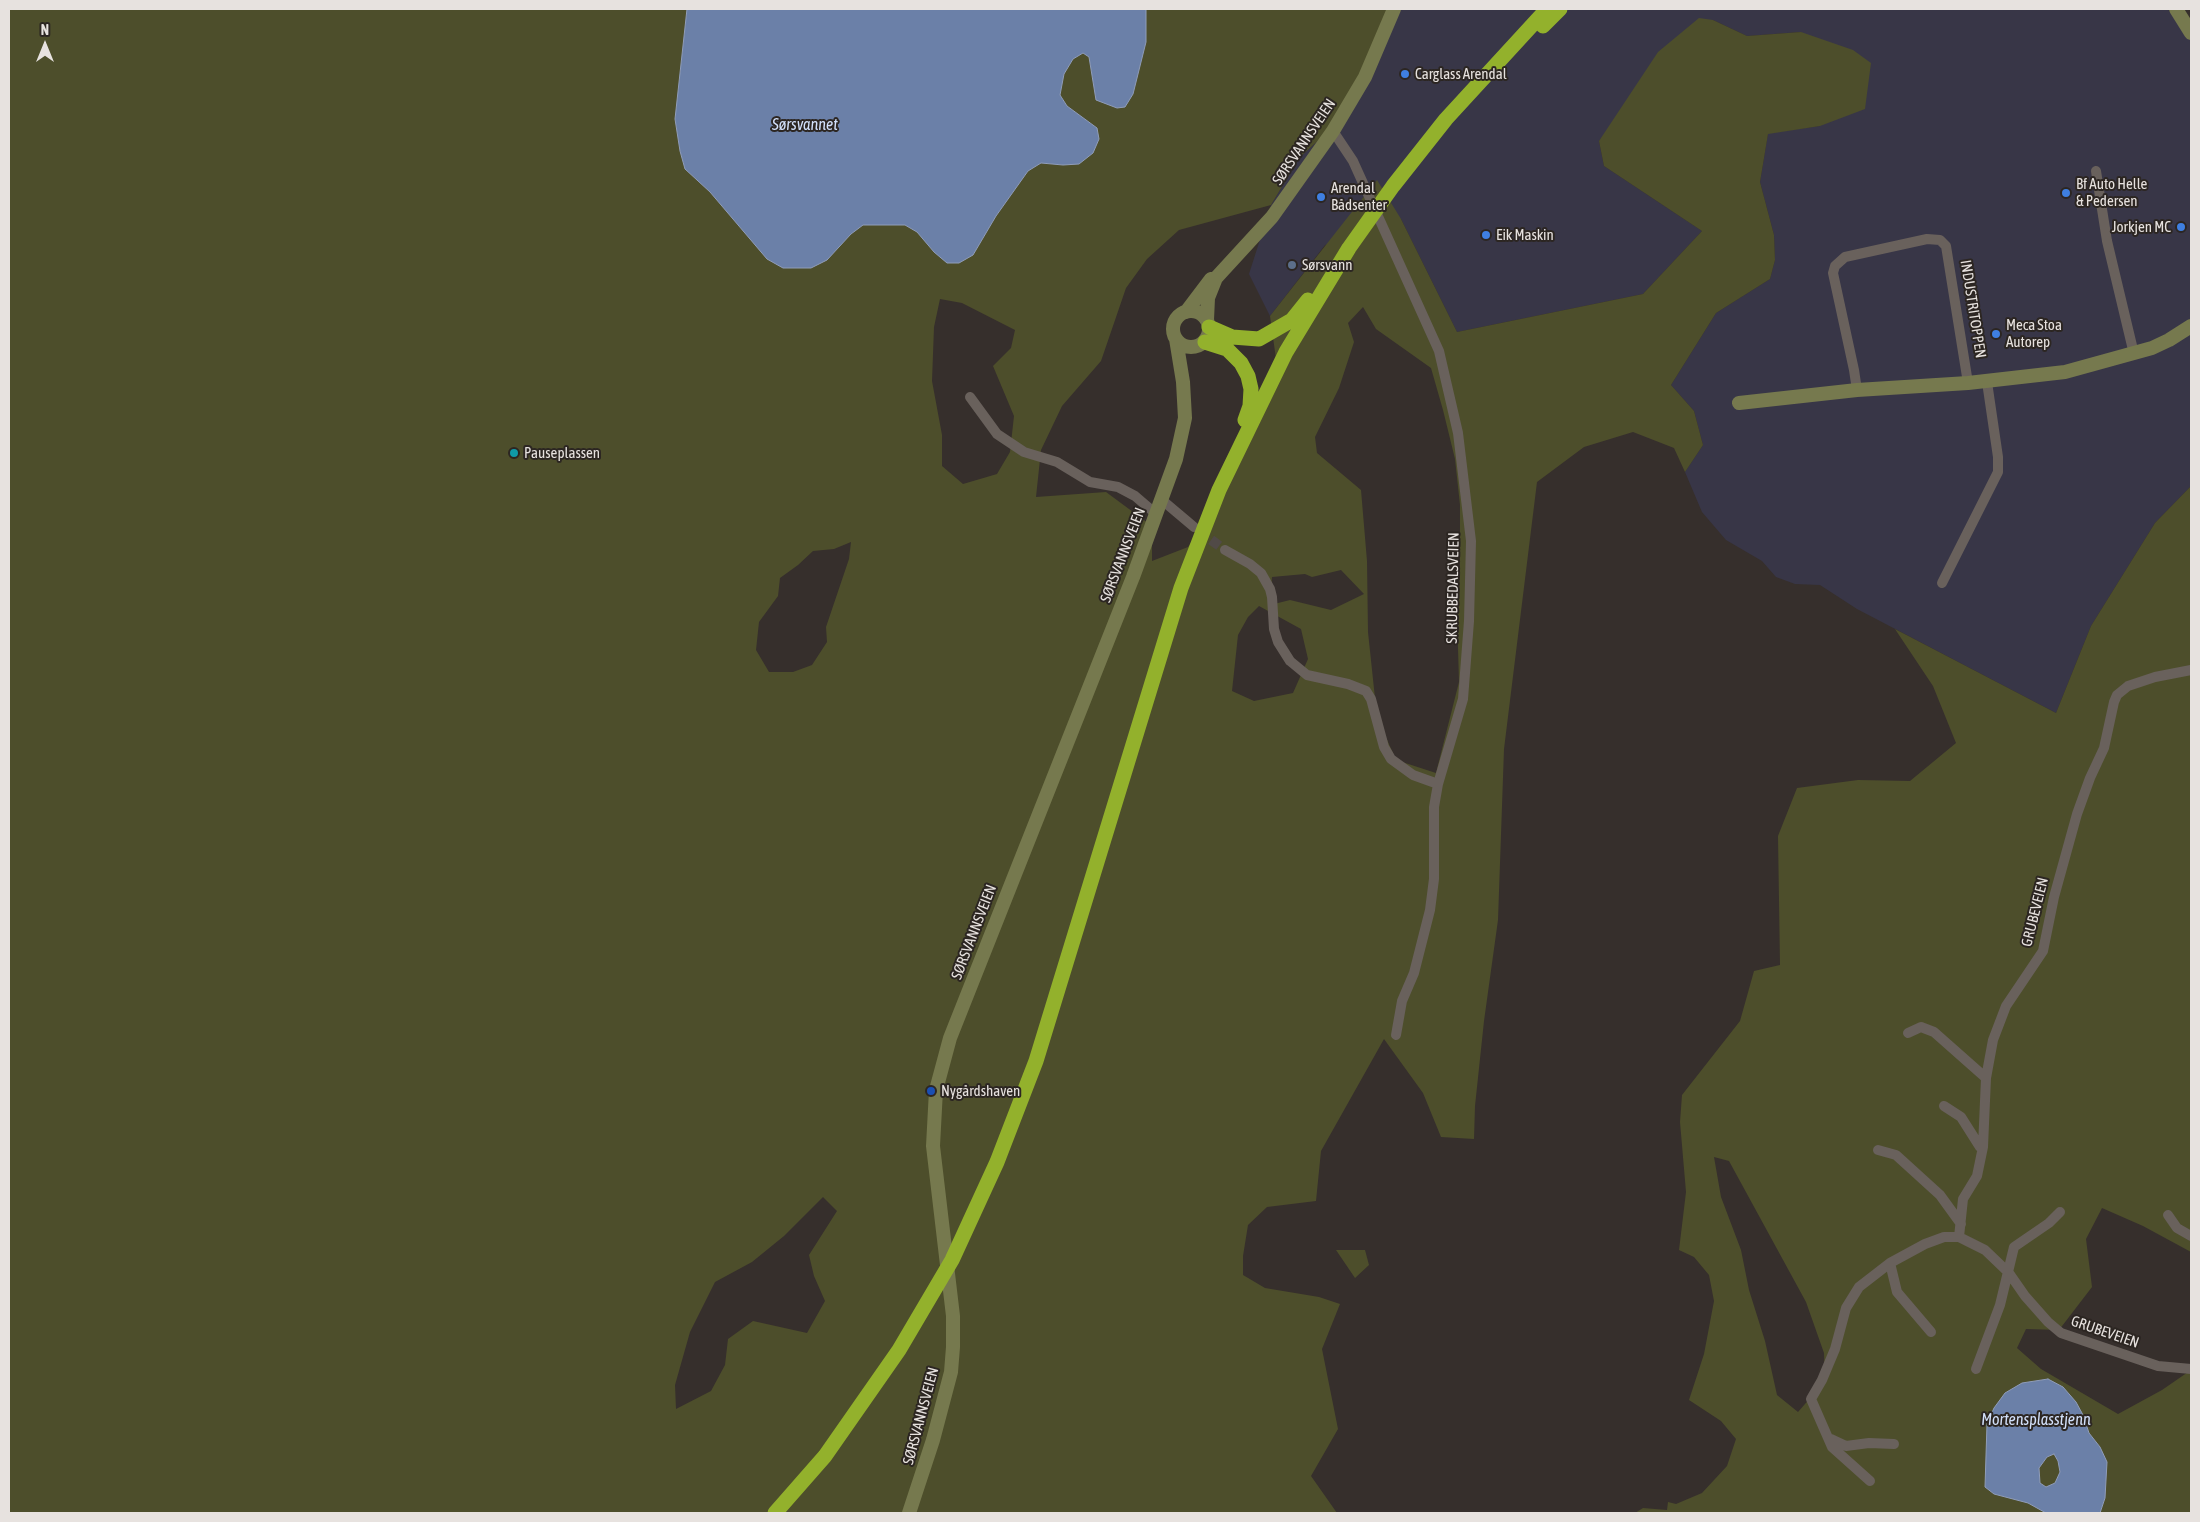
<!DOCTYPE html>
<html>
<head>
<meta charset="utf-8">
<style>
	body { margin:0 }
	#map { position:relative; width:2200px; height:1522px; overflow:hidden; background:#362f2c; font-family:"Asap Condensed",sans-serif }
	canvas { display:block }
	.frame { position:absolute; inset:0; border:10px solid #e7e2df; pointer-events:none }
	.north { position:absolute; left:20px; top:20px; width:50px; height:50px; -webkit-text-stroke:4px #2c2622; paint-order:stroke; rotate:0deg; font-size:14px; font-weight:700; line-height:20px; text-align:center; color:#e7e2df }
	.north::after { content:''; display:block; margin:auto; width:18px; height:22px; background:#e7e2df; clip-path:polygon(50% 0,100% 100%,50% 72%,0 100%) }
</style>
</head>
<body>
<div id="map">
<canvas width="2200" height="1522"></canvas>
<div class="frame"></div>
<div class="north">N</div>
</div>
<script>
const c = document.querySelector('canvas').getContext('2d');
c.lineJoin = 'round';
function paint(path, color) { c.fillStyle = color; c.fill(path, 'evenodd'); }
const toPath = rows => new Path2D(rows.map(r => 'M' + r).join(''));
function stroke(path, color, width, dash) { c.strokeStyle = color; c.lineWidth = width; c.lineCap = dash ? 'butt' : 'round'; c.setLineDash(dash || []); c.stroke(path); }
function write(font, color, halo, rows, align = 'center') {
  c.font = font + ' "Asap Condensed",sans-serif'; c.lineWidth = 4; c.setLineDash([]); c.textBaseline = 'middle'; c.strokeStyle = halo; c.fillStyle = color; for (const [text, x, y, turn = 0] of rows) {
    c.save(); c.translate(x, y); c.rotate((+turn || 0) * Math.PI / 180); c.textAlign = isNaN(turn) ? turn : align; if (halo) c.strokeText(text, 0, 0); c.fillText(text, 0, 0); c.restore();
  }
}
const commercial = toPath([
	[1389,9,2168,9,2191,41,2191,486,2155,523,2091,626,2056,713,1857,609,1820,585,1795,584,1776,577,1762,561,1726,540,1702,512,1685,472,1703,445,1694,411,1671,385,1716,313,1770,279,1775,260,1774,235,1760,182,1768,133,1820,126,1801,32,1747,36,1713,20,1599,141,1604,166,1702,231,1643,294,1457,332,1401,219,1325,245,1270,316,1249,274,1271,205,1299,158,1346,115]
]);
const green = toPath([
	[9,9,687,9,675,119,680,151,685,168,710,192,747,235,827,260,851,234,863,225,905,225,917,231,934,252,973,255,996,216,1028,171,1041,163,1063,165,1097,128,1067,106,1060,95,1064,74,1073,59,1083,53,1089,57,1096,100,1133,94,1146,42,1146,9,1389,9,1346,115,1299,158,1271,205,1179,230,1147,259,1126,288,1101,361,1062,406,1041,450,1036,497,1106,492,1152,526,1152,561,1188,547,1213,512,1277,366,1270,316,1377,180,1401,219,1457,332,1643,294,1702,231,1604,166,1599,141,1658,52,1699,18,1713,20,1747,36,1801,32,1853,50,1871,63,1865,109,1820,126,1768,134,1760,182,1774,235,1775,260,1770,279,1716,313,1671,385,1694,411,1703,445,1685,472,1674,448,1633,432,1584,447,1537,482,1504,749,1498,920,1484,1021,1475,1106,1474,1139,1441,1137,1423,1093,1384,1039,1321,1151,1316,1201,1267,1207,1248,1225,1243,1256,1243,1275,1265,1288,1319,1297,1340,1304,1322,1349,1338,1429,1311,1476,1337,1513,9,1513],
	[940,299,962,303,1015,330,1011,348,993,366,1014,416,1010,452,997,474,963,484,942,466,942,435,932,381,934,327],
	[1363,307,1376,329,1431,368,1443,410,1455,459,1460,505,1460,576,1457,614,1459,682,1436,773,1396,760,1377,717,1368,632,1367,561,1361,490,1317,453,1315,437,1339,388,1354,342,1348,323],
	[851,542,849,559,826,627,827,642,812,665,793,672,769,672,756,650,759,622,778,596,780,578,798,565,813,551,834,549],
	[1341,570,1364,594,1331,610,1290,600,1270,605,1272,577,1305,574,1312,577],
	[1259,606,1301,629,1308,659,1293,693,1254,701,1232,691,1238,635,1248,617],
	[823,1197,837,1211,809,1255,814,1276,825,1301,807,1333,753,1321,728,1339,725,1365,711,1391,676,1409,675,1385,690,1332,715,1282,752,1262,784,1236],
	[2191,486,2191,1252,2143,1226,2102,1208,2086,1239,2092,1287,2059,1330,2026,1329,2017,1348,2041,1369,2118,1414,2162,1390,2191,1370,2191,1513,2100,1513,2105,1498,2100,1447,2089,1433,2083,1415,2048,1379,2022,1383,2005,1393,1986,1472,1985,1487,1994,1494,2028,1502,2046,1513,1635,1513,1643,1508,1667,1510,1668,1502,1676,1504,1702,1493,1727,1466,1736,1439,1721,1421,1689,1400,1704,1354,1714,1301,1709,1275,1694,1257,1679,1250,1686,1192,1680,1122,1682,1095,1740,1021,1754,971,1780,965,1778,836,1797,788,1858,780,1910,781,1956,743,1933,686,1895,629,2056,713,2091,626,2155,523],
	[1714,1157,1729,1161,1806,1302,1824,1353,1825,1381,1798,1412,1777,1395,1765,1341,1749,1290,1741,1250,1721,1197],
	[1336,1250,1365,1250,1369,1265,1355,1278],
	[2054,1454,2058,1461,2060,1472,2055,1483,2046,1487,2040,1483,2039,1468,2047,1457]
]);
const water = toPath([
	[687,9,1146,9,1146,42,1133,94,1125,107,1117,108,1096,100,1089,57,1083,53,1073,59,1064,74,1060,95,1067,106,1097,128,1099,139,1093,153,1079,164,1063,165,1041,163,1028,171,996,216,973,255,959,263,947,263,934,252,917,232,905,225,863,225,851,234,827,260,811,268,783,268,767,259,710,192,685,169,680,151,675,119,687,9],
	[2048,1379,2063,1387,2076,1402,2083,1415,2089,1433,2100,1447,2107,1462,2105,1498,2100,1513,2046,1513,2028,1503,1994,1494,1985,1487,1987,1424,1994,1408,2005,1393,2022,1383,2048,1379],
	[2054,1454,2058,1461,2060,1472,2055,1483,2046,1487,2040,1483,2039,1468,2047,1457,2054,1454]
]);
const streetTunnel = toPath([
	[1199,531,1225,550]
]);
const street = toPath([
	[1333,131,1353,161,1439,351,1458,433,1471,541,1469,621,1463,699,1438,784,1434,807,1434,879,1430,910,1414,973,1402,1001,1396,1035],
	[2096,171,2107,241,2134,354],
	[1857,390,1854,370,1833,273,1835,266,1845,257,1927,239,1940,240,1946,246,1968,383],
	[970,397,997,434,1024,452,1057,462,1090,482,1118,487,1135,496,1156,514],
	[1162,500,1194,527],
	[1225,550,1250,564,1261,573,1270,589,1272,597,1274,629,1278,642,1290,661,1307,675,1348,684,1366,691,1371,699,1384,747,1391,759,1413,775,1438,784],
	[1942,583,1998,472,1998,457,1987,382],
	[1908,1033,1921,1027,1934,1032,1986,1078],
	[1944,1106,1961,1117,1980,1147,1983,1147],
	[1878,1150,1896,1155,1940,1195,1961,1224],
	[2168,1215,2177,1228,2191,1236],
	[1959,1237,1963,1199,1977,1176,1983,1147,1986,1078,1993,1040,2006,1006,2043,951,2054,897,2077,814,2090,778,2104,748,2114,702,2117,695,2128,686,2155,677,2191,670],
	[1890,1263,1897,1292,1931,1332],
	[1976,1369,2000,1305,2014,1247,2049,1223,2060,1212],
	[1831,1439,1846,1446,1869,1443,1894,1444],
	[1870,1481,1832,1447,1811,1399,1822,1380,1835,1349,1846,1308,1859,1287,1890,1263,1925,1244,1944,1237,1959,1237,1985,1250,2009,1273,2025,1296,2048,1322,2061,1333,2158,1366,2191,1369]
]);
const secondary = toPath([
	[2176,9,2191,33],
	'1173 329a18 18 0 1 1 36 0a18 18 0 1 1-36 0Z',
	[1186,312,1211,279],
	[1207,320,1208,298,1216,278,1272,217,1333,131,1365,77,1394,9],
	[1739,403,1857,390,1968,383,2065,372,2152,348,2169,340,2191,326],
	[909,1513,933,1440,951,1372,953,1347,953,1316,933,1146,936,1090,950,1038,1133,577,1176,459,1185,418,1183,382,1176,339]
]);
const highway = toPath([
	[1543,26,1560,9],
	[1209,327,1232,337,1259,339,1292,320,1308,300],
	[1205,342,1227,349,1241,363,1248,376,1251,389,1250,406,1245,420],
	[775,1513,825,1456,899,1350,952,1260,997,1162,1036,1061,1181,588,1219,490,1286,352,1349,248,1393,186,1446,119,1547,9]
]);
const markers = [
	[1405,74,5,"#3f7fe0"],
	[2066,193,5,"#3f7fe0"],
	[1321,197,5,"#3f7fe0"],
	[2181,227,5,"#3f7fe0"],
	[1486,235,5,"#3f7fe0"],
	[1292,265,5,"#5c6f8a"],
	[1996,334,5,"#3f7fe0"],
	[514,453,5,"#0f9aa8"],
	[931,1091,5,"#1a4fb4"]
];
const poiNames = [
	["Carglass Arendal",1415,74],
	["Bf Auto Helle",2076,184],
	["& Pedersen",2076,201],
	["Arendal",1331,188],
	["Bådsenter",1331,205],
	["Jorkjen MC",2171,227,"right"],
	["Eik Maskin",1496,235],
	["Sørsvann",1302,265],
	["Meca Stoa",2006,325],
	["Autorep",2006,342],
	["Pauseplassen",524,453],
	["Nygårdshaven",941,1091]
];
const streetNames = [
	["SØRSVANNSVEIEN",1304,142,-56],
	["INDUSTRITOPPEN",1973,309,81],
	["SØRSVANNSVEIEN",1123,555,-69],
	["SKRUBBEDALSVEIEN",1453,588,-89],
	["GRUBEVEIEN",2035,912,-76],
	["SØRSVANNSVEIEN",974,932,-69],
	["GRUBEVEIEN",2105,1332,19],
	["SØRSVANNSVEIEN",921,1416,-75]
];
const waterNames = [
	["Sørsvannet",805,125],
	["Mortensplasstjenn",2036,1420]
];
paint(commercial, '#383647');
paint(green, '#4d4e2b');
paint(water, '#6b80a8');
stroke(water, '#909db8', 1);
stroke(streetTunnel, '#514a47', 10, [10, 5]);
stroke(street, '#69615c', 10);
stroke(secondary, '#76794e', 14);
stroke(highway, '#93b12c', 15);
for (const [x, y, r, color] of markers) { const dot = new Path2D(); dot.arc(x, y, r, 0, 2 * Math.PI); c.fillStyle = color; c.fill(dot); stroke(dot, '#2c2622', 2); }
write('15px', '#e7e2df', '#2c2622', poiNames, 'left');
write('15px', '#e7e2df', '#2c2622', streetNames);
write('italic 16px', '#d3e1fb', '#2c2622', waterNames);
</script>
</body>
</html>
